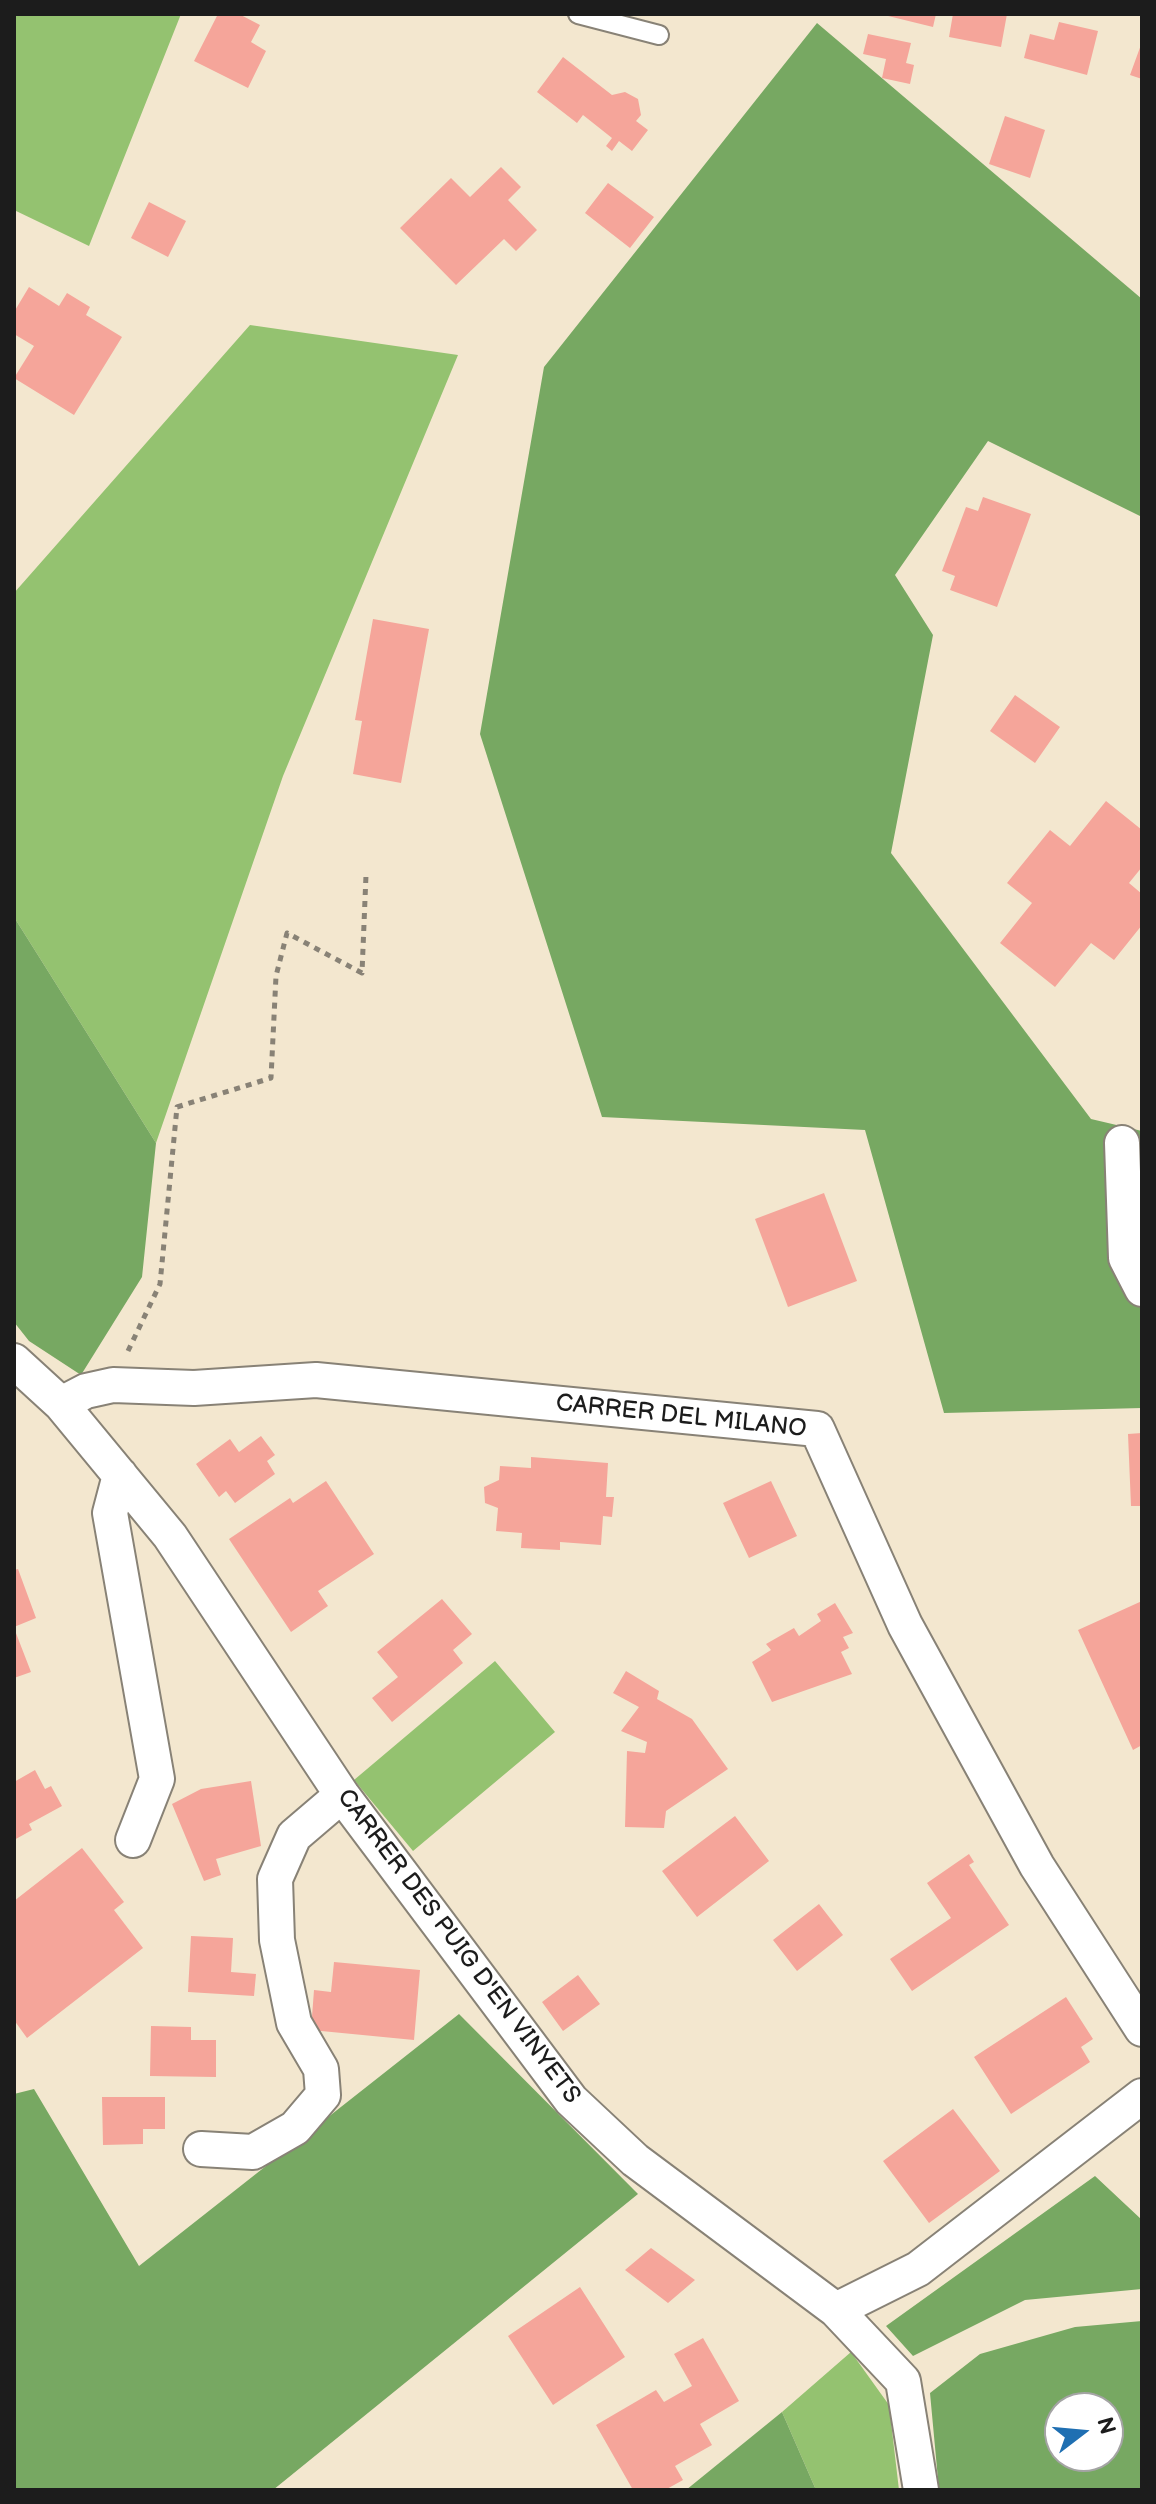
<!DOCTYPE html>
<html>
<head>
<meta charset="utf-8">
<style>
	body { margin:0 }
	#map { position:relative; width:1156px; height:2504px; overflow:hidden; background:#f3e7cf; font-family:"Balsamiq Sans",sans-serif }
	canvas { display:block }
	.frame { position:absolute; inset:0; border:16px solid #1c1c1c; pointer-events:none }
	.north { position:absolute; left:1044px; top:2392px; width:80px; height:80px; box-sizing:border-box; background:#fff; border:2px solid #a4a4a4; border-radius:50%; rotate:74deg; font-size:22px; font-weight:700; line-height:32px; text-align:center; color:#1c1c1c }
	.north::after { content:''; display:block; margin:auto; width:28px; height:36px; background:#1f6fb2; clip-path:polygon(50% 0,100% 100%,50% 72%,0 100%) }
</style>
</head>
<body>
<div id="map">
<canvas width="1156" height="2504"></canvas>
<div class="frame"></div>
<div class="north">N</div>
</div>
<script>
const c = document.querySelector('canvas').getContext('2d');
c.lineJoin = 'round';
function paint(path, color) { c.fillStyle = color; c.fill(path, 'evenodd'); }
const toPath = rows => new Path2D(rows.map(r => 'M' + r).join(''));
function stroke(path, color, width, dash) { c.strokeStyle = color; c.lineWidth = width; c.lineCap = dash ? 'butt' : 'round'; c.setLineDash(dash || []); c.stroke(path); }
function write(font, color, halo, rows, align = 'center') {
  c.font = font + ' "Balsamiq Sans",sans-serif'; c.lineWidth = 6; c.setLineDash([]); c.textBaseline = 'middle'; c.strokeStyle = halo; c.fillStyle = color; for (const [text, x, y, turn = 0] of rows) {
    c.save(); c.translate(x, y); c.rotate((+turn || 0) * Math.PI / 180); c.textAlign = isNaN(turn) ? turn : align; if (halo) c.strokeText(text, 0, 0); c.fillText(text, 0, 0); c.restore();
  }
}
const green = toPath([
	[14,14,181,14,89,246,14,210],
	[250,325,458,355,283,776,156,1143,14,917,14,593],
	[495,1661,555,1732,413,1851,354,1780],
	[851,2352,889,2405,899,2490,816,2490,782,2412]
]);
const forest = toPath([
	[817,23,1142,299,1142,517,988,441,895,575,933,635,891,853,1091,1119,1142,1131,1142,1408,944,1413,865,1130,602,1117,480,734,544,367],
	[14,917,156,1143,142,1277,81,1375,29,1341,14,1322],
	[459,2014,638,2194,273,2490,14,2490,14,2094,34,2089,139,2266],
	[1095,2176,1142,2220,1142,2289,1025,2300,913,2356,886,2326],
	[1142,2321,1142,2490,939,2490,930,2393,980,2354,1075,2327],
	[1108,2408,1108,2456,1060,2456,1060,2408],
	[782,2412,816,2490,686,2490]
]);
const building = toPath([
	[218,14,239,14,260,25,251,42,266,51,248,88,194,61],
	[880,14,936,14,933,27],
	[953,14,1007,14,1001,47,949,37],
	[1059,22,1098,31,1087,75,1024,58,1030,34,1054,40],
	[868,34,911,43,906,63,914,65,910,84,882,78,886,59,863,54],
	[1142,42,1142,79,1130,75],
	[563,57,612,95,625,92,638,99,641,115,636,121,648,130,632,151,619,141,612,151,606,146,612,138,583,115,577,123,537,92],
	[1005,116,1045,130,1030,178,989,164],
	[501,167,521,187,508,200,537,230,516,251,504,239,456,285,400,228,451,178,470,197],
	[608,183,654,217,630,248,585,213],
	[149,202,186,221,168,257,131,238],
	[29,287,59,306,67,293,90,307,86,315,122,337,74,415,14,378,34,346,14,334,14,312],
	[983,497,1031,514,997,607,950,590,955,576,942,571,966,507,978,511],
	[373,619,429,629,401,783,353,774,362,721,355,720],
	[1015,695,1060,727,1035,763,990,731],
	[1106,801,1142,830,1142,867,1129,883,1142,894,1142,925,1114,960,1091,943,1055,987,1000,943,1032,903,1007,883,1050,830,1070,846],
	[824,1193,857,1281,788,1307,755,1219],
	[1142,1433,1142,1506,1131,1506,1128,1434],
	[261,1436,275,1455,267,1461,275,1474,235,1503,226,1491,219,1497,196,1464,230,1439,239,1452],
	[531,1457,608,1463,606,1497,614,1497,612,1517,603,1516,601,1545,560,1542,560,1550,521,1548,522,1533,496,1531,498,1508,485,1503,484,1487,499,1480,500,1466,531,1468],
	[326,1481,374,1554,318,1591,328,1606,291,1632,229,1539,290,1498,293,1503],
	[771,1481,797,1536,749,1558,723,1503],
	[18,1569,36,1618,14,1627,14,1570],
	[442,1599,472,1634,453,1650,463,1663,392,1722,372,1698,398,1677,377,1652],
	[1142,1601,1142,1745,1133,1750,1078,1630],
	[835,1603,853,1633,843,1637,849,1648,841,1652,852,1674,772,1702,752,1662,771,1650,766,1644,794,1628,799,1636,821,1621,817,1614],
	[14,1628,31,1672,14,1678],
	[626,1671,659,1691,657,1699,692,1719,728,1769,666,1811,664,1828,625,1827,627,1751,645,1753,647,1742,621,1731,639,1707,613,1693],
	[35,1770,45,1789,51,1786,62,1806,29,1824,32,1830,14,1840,14,1782],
	[251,1781,261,1846,216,1859,221,1875,204,1881,172,1804,201,1789],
	[735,1816,769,1861,697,1917,662,1871],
	[82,1848,124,1902,114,1910,143,1948,27,2038,14,2020,14,1901],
	[969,1854,974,1862,969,1865,1009,1925,912,1991,890,1959,951,1918,927,1883],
	[819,1904,843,1935,797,1971,773,1940],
	[191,1936,233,1938,231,1972,256,1974,254,1996,188,1992],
	[334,1962,420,1970,414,2040,311,2030,314,1990,331,1992],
	[578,1975,600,2004,563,2031,542,2002],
	[1066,1997,1093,2039,1081,2047,1090,2062,1011,2114,974,2057],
	[151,2026,191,2027,191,2040,216,2040,216,2077,150,2076],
	[102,2097,165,2097,165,2129,143,2129,143,2144,103,2145],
	[953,2109,1000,2171,929,2223,883,2161],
	[651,2248,695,2280,668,2303,625,2270],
	[580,2287,625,2357,553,2405,508,2336],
	[703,2338,739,2401,700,2424,712,2445,675,2466,683,2480,665,2490,633,2490,596,2425,656,2390,664,2402,692,2386,674,2354]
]);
const path = toPath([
	[128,1351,160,1284,177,1107,271,1078,276,976,287,933,362,973,366,875]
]);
const lane = toPath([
	[578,14,659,35]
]);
const street = toPath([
	[1122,1143,1126,1258,1142,1289],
	[14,1361,61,1404,170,1536,342,1795,571,2100,635,2160,836,2310,903,2381,921,2490],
	[61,1404,86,1391,113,1385,194,1388,316,1380,817,1429,905,1625,1037,1866,1142,2029],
	[120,1475,110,1513,157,1779,133,1840],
	[201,2149,253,2152,295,2128,323,2095,321,2069,294,2023,277,1940,275,1879,294,1836,342,1795],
	[836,2310,918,2269,1142,2096]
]);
const streetNames = [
	["CARRER DEL MILANO",681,1417,6],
	["CARRER DES PUIG D'EN VINYETS",458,1947,53]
];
paint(green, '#94c270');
paint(forest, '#77a862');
paint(building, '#f5a59a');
stroke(lane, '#888276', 22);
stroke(street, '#888276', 38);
stroke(path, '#888276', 5, [6, 6]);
stroke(lane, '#fff', 18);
stroke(street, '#fff', 34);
write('24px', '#1c1c1c', '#fff', streetNames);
</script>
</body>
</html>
